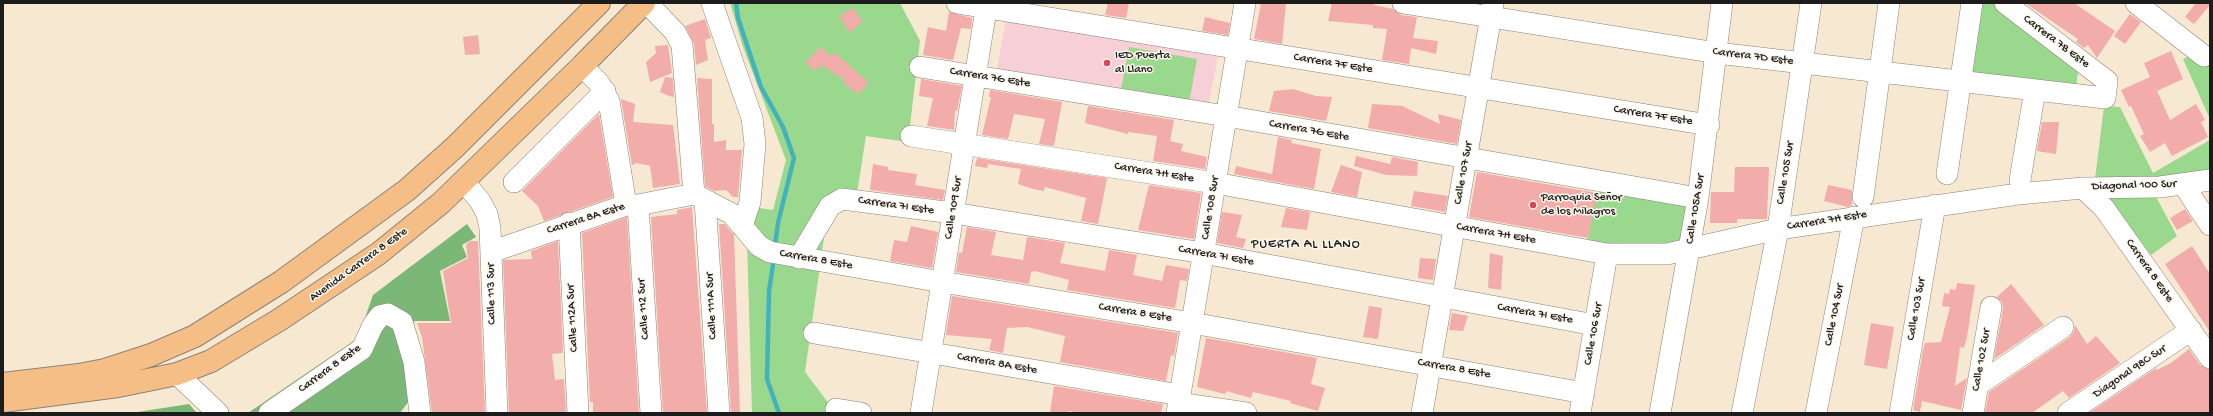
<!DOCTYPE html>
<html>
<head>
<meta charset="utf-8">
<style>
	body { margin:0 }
	#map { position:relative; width:2213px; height:416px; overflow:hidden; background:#f7e8d2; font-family:"Gochi Hand",sans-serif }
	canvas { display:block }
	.frame { position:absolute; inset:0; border:4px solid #1c1c1c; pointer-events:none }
</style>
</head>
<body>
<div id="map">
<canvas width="2213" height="416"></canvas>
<div class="frame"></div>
</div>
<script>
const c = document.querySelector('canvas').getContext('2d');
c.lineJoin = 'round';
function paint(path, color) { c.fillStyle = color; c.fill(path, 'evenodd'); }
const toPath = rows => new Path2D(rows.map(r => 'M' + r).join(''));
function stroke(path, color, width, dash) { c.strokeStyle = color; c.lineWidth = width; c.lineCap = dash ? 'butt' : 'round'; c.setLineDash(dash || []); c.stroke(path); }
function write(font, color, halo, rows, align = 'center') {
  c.font = font + ' "Gochi Hand",sans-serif'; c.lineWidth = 3; c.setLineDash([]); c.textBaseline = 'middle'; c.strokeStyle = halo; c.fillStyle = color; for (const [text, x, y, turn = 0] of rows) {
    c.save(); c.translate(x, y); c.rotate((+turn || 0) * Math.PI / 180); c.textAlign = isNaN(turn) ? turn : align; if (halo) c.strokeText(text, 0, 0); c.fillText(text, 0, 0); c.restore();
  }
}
const built = toPath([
	[1006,20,1218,57,1208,107,997,69]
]);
const green = toPath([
	[730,3,900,3,920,41,908,142,866,136,855,206,829,202,805,372,836,413,752,413,746,206,773,210,786,160,743,47],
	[1978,3,1992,3,2078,72,2076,87,1970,74],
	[1129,47,1197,59,1189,103,1121,90],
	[2210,47,2210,119,2183,59],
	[2104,106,2120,107,2153,173,2210,140,2210,188,2154,193,2177,236,2151,255,2095,179],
	[1597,188,1687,207,1681,246,1587,243]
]);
const forest = toPath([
	[467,224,476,237,462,245,467,257,440,271,450,321,414,321,415,393,400,413,248,413,358,338,373,295],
	[189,404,197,413,131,413]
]);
const stream = toPath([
	[736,3,738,18,761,87,783,127,794,158,778,223,775,245],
	[773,265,769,291,767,379,779,413]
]);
const building = toPath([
	[1108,3,1129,3,1126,18,1105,15],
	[1261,3,1286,3,1282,44,1254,39],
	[1332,3,1374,3,1374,5,1393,9,1401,15,1417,17,1413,38,1438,41,1436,54,1411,48,1409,64,1382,60,1387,29,1373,28,1373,25,1328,21],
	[2025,3,2074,3,2115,31,2097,58,2088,45,2084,48,2076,42,2078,39],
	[2196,3,2210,3,2210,5,2194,24,2185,17],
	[853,8,862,21,850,33,839,16],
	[949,12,972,18,971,29,961,28,953,60,923,55,928,27,946,31],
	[2130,14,2141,22,2125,44,2114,36],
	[1205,17,1230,23,1228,35,1202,31],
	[705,19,711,38,705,40,708,60,696,65,694,44,685,26],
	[478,35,480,54,465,55,463,37],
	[668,45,672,73,650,82,646,62,656,53,655,46],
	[821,47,832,57,834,52,869,83,858,94,843,83,845,80,821,65,816,71,805,63],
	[2171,51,2183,79,2157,91,2170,120,2196,104,2205,120,2201,122,2208,137,2172,156,2165,143,2150,152,2140,136,2144,134,2131,106,2129,107,2121,90,2150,77,2144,63],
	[665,77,673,78,674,97,669,96,660,92],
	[697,78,712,79,712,124,714,124,714,142,726,140,726,150,742,150,738,197,733,197,726,190,714,191,705,186],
	[921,79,962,86,957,111,955,110,954,130,927,126,933,98,919,96],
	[1293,89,1316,96,1332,97,1326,121,1269,111,1274,91],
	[990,90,1062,102,1054,146,1039,144,1045,119,1014,114,1008,139,982,135,991,97,989,97],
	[621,99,635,104,633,122,673,125,680,184,653,188,650,166,637,163,632,165],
	[1372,104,1402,106,1440,124,1438,114,1461,120,1457,144,1368,128],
	[1088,106,1174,120,1170,141,1183,144,1181,151,1207,157,1205,169,1153,161,1157,136,1128,132,1128,134,1085,123],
	[599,114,613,197,544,221,538,206,522,191],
	[2042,122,2059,122,2056,154,2037,151],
	[1278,137,1292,140,1291,143,1321,149,1314,189,1234,174,1236,166,1272,174],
	[1356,156,1390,164,1392,157,1418,162,1417,176,1386,175,1354,166],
	[977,158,1107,178,1098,224,1081,221,1086,198,1045,187,1044,191,1033,189,1018,184,1021,169,988,164,987,168,975,166],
	[873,164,888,167,888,170,917,174,915,185,945,190,943,200,870,190],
	[1341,165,1362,172,1357,197,1331,192],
	[1735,167,1769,167,1767,219,1737,219,1737,223,1710,223,1711,192,1734,192],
	[1477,172,1597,193,1588,238,1469,217],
	[1149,185,1201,193,1194,239,1138,230],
	[1828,185,1852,190,1852,205,1848,207,1824,201],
	[1414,191,1448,196,1445,212,1411,206],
	[692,207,707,413,663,413,651,217,677,214,677,210],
	[1286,208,1310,212,1307,230,1281,227],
	[2185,209,2193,221,2177,230,2170,218],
	[1222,212,1242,215,1236,237,1246,239,1243,248,1217,243],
	[627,217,639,413,593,413,593,402,590,402,582,233],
	[719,224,725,224,734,235,740,413,731,413],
	[911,226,938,232,932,268,890,261,894,240,907,242],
	[967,227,996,232,991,255,1023,260,1027,237,1065,243,1060,263,1105,271,1109,250,1137,255,1133,275,1162,281,1166,265,1189,269,1187,281,1180,280,1175,308,1067,290,1069,280,1035,271,1031,272,1029,284,956,272,959,252,962,253],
	[470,241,478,241,485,413,432,413,422,337,417,323,451,323,443,271,468,258,466,245],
	[558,241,563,353,552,354,555,380,564,379,566,413,509,413,503,260,532,259,531,251],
	[2192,246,2210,274,2210,337,2208,334,2210,332,2165,264],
	[1490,253,1503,256,1501,290,1488,288],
	[1420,258,1436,259,1433,280,1418,278],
	[1957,283,1975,285,1967,337,1964,348,1960,347,1955,386,1967,378,1961,410,1922,401,1920,412,1913,410,1923,350,1925,343,1941,342,1950,307,1942,306,1944,293,1949,294,1950,289,1956,290],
	[2011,284,2044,325,1994,359,2003,309,2002,302,1997,297],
	[952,296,1178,333,1174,356,1171,355,1166,381,1060,362,1065,336,1027,327,1007,328,1003,353,989,350,992,339,946,335],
	[1369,306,1382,308,1378,339,1363,337],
	[1452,313,1468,316,1463,331,1449,330],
	[1871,323,1894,327,1887,369,1864,365],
	[2075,325,2087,344,2096,336,2120,363,2069,398,2063,391,2032,413,1985,413,1989,392,2070,337,2074,332],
	[1206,338,1317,358,1311,384,1325,388,1318,411,1290,403,1291,401,1253,392,1251,398,1226,391,1225,394,1197,387],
	[2189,349,2200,365,2210,370,2210,413,2089,413,2156,368,2157,370,2171,363],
	[1054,386,1163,404,1161,413,1083,413,1068,411,1068,413,1050,413]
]);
const minor = toPath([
	[647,3,675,32,682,45,694,194],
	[712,3,752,118,755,144,750,202,742,226],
	[957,3,1709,125],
	[1403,3,1717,53,2105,98,2107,81,2005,3],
	[2136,3,2204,56],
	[582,66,599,83,609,101,626,205],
	[920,67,1226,116,1698,198],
	[911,136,1215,183,1607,254,1667,254,1778,229,2018,194,2083,188,2160,187,2210,180],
	[1947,174,1972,3],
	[2020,180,2035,90],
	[464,182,480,201,487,214,490,228,497,413],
	[514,182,605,91],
	[2183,184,2210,225],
	[2083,188,2104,208,2210,358],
	[1863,197,1889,3],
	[705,200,719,413],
	[638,205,651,413],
	[569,223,578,413],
	[491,252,626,205,638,205,694,194,732,214,759,246,770,252,942,282,1192,323,1584,393],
	[799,258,830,206,842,199,953,213,1203,253,1595,325],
	[814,333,1180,395],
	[177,374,218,413],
	[1978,385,2063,327],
	[1178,403,1246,413],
	[836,409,861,413],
	[269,413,362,349,373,325,380,316,388,314,402,322,414,362,420,413],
	[921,413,987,3],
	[1177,413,1245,3],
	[1422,413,1493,4],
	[1580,413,1607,254],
	[1660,413,1698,198,1722,3],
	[1742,413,1778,229,1811,3],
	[1816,413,1854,217],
	[1900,413,1935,205],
	[1973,413,1991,307],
	[2068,413,2191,330]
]);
const highway = toPath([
	[3,384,79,375,105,370,151,355,195,336,281,282,407,190,455,147,599,3],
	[3,401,118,386,177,374,211,361,279,320,378,254,441,203,582,66,644,3]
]);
const markers = [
	[1107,63,4,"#d1495b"],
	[1533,205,4,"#d1495b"]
];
const streetNames = [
	["Carrera 7B Este",2056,42,37],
	["Carrera 7D Este",1753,57,7],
	["Carrera 7F Este",1333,64,9],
	["Carrera 7G Este",990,78,9],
	["Carrera 7F Este",1653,116,9],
	["Carrera 7G Este",1309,131,10],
	["Carrera 7H Este",1154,173,9],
	["Calle 107 Sur",1464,173,-80],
	["Calle 105 Sur",1786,173,-81],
	["Diagonal 100 Sur",2134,186,-2],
	["Carrera 7I Este",896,206,8],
	["Calle 109 Sur",954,208,-81],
	["Calle 108 Sur",1211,208,-81],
	["Calle 105A Sur",1696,209,-81],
	["Carrera 8A Este",586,219,-18],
	["Carrera 7H Este",1827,221,-9],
	["Carrera 7H Este",1496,234,10],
	["Carrera 7I Este",1216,256,10],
	["Carrera 8 Este",816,260,10],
	["Avenida Carrera 8 Este",359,265,-36],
	["Carrera 8 Este",2149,271,55],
	["Calle 113 Sur",492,294,-91],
	["Calle 111A Sur",712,306,-93],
	["Calle 112 Sur",644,309,-94],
	["Calle 103 Sur",1917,309,-80],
	["Carrera 8 Este",1135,313,9],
	["Carrera 7I Este",1535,314,10],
	["Calle 104 Sur",1835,315,-79],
	["Calle 112A Sur",573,318,-93],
	["Calle 106 Sur",1594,334,-80],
	["Calle 102 Sur",1982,360,-80],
	["Carrera 8A Este",997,364,10],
	["Carrera 8 Este",330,369,-36],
	["Carrera 8 Este",1454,369,10],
	["Diagonal 98C Sur",2130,372,-34]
];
const poiNames = [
	["IED Puerta",1115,56],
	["al Llano",1115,70],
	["Parroquia Señor",1541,198],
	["de los Milagros",1541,212]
];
const neighbourhoodNames = [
	["PUERTA AL LLANO",1306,245]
];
paint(built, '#f6cfd7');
paint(green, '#9ad88d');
paint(forest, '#7bb878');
stroke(stream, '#43b2bc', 4.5);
paint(building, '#f2acaa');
stroke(minor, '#8a8277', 22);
stroke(highway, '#8a8277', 24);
stroke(minor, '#fff', 21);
stroke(highway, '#f6be87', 22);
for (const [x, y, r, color] of markers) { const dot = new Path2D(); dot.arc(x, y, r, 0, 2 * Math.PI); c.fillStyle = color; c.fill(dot); stroke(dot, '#fbf7ec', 1.5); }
write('12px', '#1c1c1c', '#fbf7ec', streetNames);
write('12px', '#1c1c1c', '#fbf7ec', poiNames, 'left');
c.letterSpacing = '1px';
write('13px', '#1c1c1c', '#fbf7ec', neighbourhoodNames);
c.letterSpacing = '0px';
</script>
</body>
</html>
